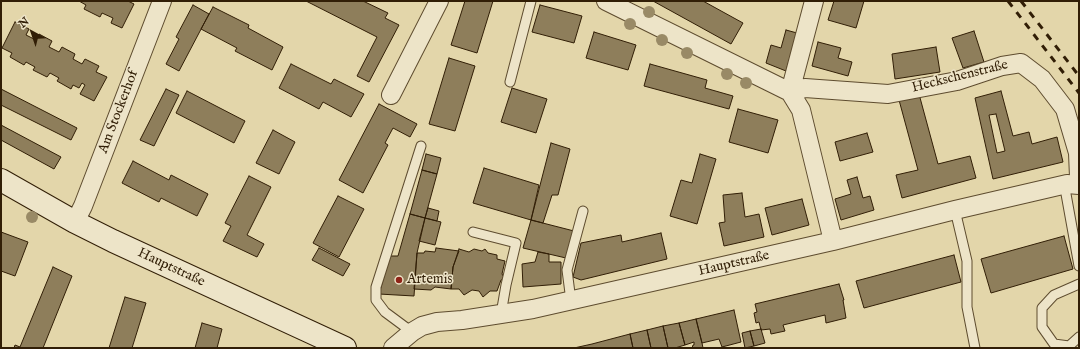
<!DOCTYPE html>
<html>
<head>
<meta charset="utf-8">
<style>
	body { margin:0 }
	#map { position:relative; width:1080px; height:349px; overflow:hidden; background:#e3d6aa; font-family:"IM FELL English",serif }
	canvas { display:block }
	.frame { position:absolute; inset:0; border:2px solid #311e06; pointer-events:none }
	.north { position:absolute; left:12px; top:12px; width:40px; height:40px; -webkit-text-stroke:3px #ede4c8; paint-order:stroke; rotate:320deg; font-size:11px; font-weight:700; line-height:16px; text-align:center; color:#311e06 }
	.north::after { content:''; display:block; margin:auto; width:14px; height:18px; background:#311e06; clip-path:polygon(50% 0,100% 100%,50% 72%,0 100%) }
</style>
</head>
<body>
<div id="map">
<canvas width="1080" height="349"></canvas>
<div class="frame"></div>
<div class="north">N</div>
</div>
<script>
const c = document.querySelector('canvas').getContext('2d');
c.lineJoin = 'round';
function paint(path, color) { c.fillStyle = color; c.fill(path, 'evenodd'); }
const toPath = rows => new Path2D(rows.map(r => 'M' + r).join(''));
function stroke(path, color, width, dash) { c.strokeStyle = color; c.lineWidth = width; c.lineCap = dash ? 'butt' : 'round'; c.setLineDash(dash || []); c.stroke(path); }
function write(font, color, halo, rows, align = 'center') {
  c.font = font + ' "IM FELL English",serif'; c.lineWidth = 3; c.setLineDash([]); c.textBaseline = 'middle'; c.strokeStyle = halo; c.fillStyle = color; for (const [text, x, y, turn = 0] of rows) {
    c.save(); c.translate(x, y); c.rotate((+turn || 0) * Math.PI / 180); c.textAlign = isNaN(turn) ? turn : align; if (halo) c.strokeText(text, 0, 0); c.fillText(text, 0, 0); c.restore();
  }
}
const building = toPath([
	[79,1,128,1,134,4,122,28,111,23,113,18,102,13,100,17,84,9,86,5,79,1],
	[306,1,363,1,388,13,385,18,399,25,369,82,357,76,377,37,306,1],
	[465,1,493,1,477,53,451,45,465,1],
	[653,1,703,1,743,23,731,44,653,1],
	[834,1,864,1,856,28,828,20,834,1],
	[193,5,209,14,179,71,166,64,179,39,176,37,193,5],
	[540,5,582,16,574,43,532,32,540,5],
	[213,7,249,25,248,28,283,47,272,70,235,51,237,48,201,29,213,7],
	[15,22,29,29,26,35,36,40,39,34,52,41,49,47,59,52,62,47,75,54,73,59,82,64,85,59,99,66,96,72,107,77,94,101,80,94,85,85,82,83,79,88,73,85,71,89,57,81,59,78,50,73,47,77,33,70,35,67,26,62,24,65,10,57,12,53,2,48,15,22],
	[786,30,797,33,786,71,766,63,771,45,781,48,786,30],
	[974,31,984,62,963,68,952,38,974,31],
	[594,32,636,45,628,70,586,58,594,32],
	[818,42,841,48,838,58,852,62,848,76,812,66,818,42],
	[936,47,940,72,895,79,892,54,936,47],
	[449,58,475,66,455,131,429,124,449,58],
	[291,64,331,84,334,79,364,94,351,117,323,102,319,109,279,88,291,64],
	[650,64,707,80,705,88,733,96,729,109,644,86,650,64],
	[512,88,547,99,536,133,501,122,512,88],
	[1,89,77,128,71,140,1,105,1,89],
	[166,89,179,95,154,146,140,140,166,89],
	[187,91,245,121,234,143,176,113,187,91],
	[1001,91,1013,136,1029,132,1032,144,1057,137,1063,162,993,179,975,98,1001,91],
	[996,114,1005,151,997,153,989,115,996,114],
	[919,94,938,164,970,156,976,178,902,198,896,175,918,170,899,100,919,94],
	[379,104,417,124,410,137,393,128,385,143,388,145,363,193,339,180,379,104],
	[738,109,778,120,768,153,729,142,738,109],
	[1,125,61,157,54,169,1,140,1,125],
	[273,130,295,142,279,174,256,163,273,130],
	[867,133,873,152,840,161,835,142,867,133],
	[551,143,570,149,558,195,552,195,543,223,531,220,551,143],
	[426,154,441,158,437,174,422,170,426,154],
	[700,154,716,159,697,224,670,216,681,180,692,183,700,154],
	[133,161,169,180,171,175,208,194,197,216,161,198,159,202,122,183,133,161],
	[484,168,539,185,531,220,473,203,484,168],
	[422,170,437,174,425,218,410,214,422,170],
	[249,176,271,187,247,235,264,244,257,257,223,241,231,226,225,223,249,176],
	[857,177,863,198,870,196,874,210,841,220,835,199,851,194,847,180,857,177],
	[742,193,745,217,759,214,764,237,724,246,719,223,725,222,723,195,742,193],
	[338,196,364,209,339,257,313,243,338,196],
	[802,199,809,225,772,235,765,208,802,199],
	[428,208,439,211,437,221,425,218,428,208],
	[410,214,425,218,417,253,414,296,379,294,390,256,398,256,410,214],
	[425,218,441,222,435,245,419,241,425,218],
	[531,220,574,231,566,258,523,248,531,220],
	[1,232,28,242,15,276,1,271,1,232],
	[661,233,667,259,581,280,573,277,581,243,621,235,622,242,661,233],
	[1064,236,1073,269,991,293,981,259,1064,236],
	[319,248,350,264,343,276,312,260,319,248],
	[436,248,459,251,453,267,451,289,435,287,431,290,414,289,417,253,424,253,425,251,435,252,436,248],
	[459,249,469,252,474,249,482,251,485,249,488,253,497,255,497,259,505,261,502,274,505,279,501,280,497,291,490,291,483,297,479,291,472,290,464,295,459,289,451,289,453,267,459,249],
	[538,252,549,254,549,262,561,262,561,284,523,287,522,264,535,262,538,252],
	[954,255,961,282,864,308,856,281,954,255],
	[53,267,72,276,43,348,14,348,15,345,20,347,53,267],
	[839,284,844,300,843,300,846,318,826,323,825,315,783,325,785,331,771,334,770,329,761,330,759,322,756,323,754,313,757,312,755,304,839,284],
	[125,297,146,303,132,348,109,348,125,297],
	[734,310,741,342,722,347,719,339,702,343,696,319,734,310],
	[696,319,702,343,703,348,692,348,693,345,694,345,694,342,685,345,679,323,696,319],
	[202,323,222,329,217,348,195,348,202,323],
	[679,323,685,345,675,348,668,348,663,326,679,323],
	[663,326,668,348,651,348,647,330,663,326],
	[761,329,765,343,754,346,750,331,761,329],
	[647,330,651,348,633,348,630,334,647,330],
	[750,331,754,346,745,348,742,333,750,331],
	[630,334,633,348,574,348,592,344,630,334]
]);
const lane = toPath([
	[510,82,531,1],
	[1067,184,1066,194,1079,266],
	[955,210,967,261,967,307,975,348],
	[473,232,516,243,506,285,501,314],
	[1079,284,1054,295,1042,308,1042,327,1054,344,1069,346,1079,337],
	[571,301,567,270,583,211],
	[412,332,385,312,376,300,376,287,421,146]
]);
const street = toPath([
	[606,1,790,92,801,110,833,241],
	[814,1,790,92,805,88,888,94,957,81,1002,66,1021,63,1042,79,1065,109,1078,153,1079,177],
	[391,95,439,1],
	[75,222,83,206,162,1],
	[393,348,412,332,422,326,437,322,462,320,533,309,833,241,955,210,1067,184,1079,185]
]);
const secondary = toPath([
	[1,180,75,222,113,241,345,348]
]);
const rail = toPath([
	[1008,1,1079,93],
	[1021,1,1079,76]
]);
const trees = [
	[649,12],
	[630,24],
	[662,40],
	[687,53],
	[727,74],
	[746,83],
	[32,217]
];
const markers = [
	[399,280,4,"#8f2418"]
];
const streetNames = [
	["Heckschenstraße",960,77,-14],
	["Am Stockerhof",119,112,-69],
	["Hauptstraße",734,264,-13],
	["Hauptstraße",171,268,25]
];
const poiNames = [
	["Artemis",407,280]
];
paint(building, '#8e7e5b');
stroke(building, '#311e06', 1);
stroke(lane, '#5e4c2f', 11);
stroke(street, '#5e4c2f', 20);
stroke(secondary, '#311e06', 24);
stroke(lane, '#ede4c8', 9);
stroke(street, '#ede4c8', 18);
stroke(secondary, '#ede4c8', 22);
stroke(rail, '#311e06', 3, [7, 7]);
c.fillStyle = '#998a66';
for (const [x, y] of trees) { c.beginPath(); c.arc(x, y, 6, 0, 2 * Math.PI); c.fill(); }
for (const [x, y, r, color] of markers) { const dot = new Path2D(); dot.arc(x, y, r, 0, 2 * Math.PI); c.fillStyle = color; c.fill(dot); stroke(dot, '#ede4c8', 1.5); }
write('14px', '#311e06', '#ede4c8', streetNames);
write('14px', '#311e06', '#ede4c8', poiNames, 'left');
</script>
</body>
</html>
